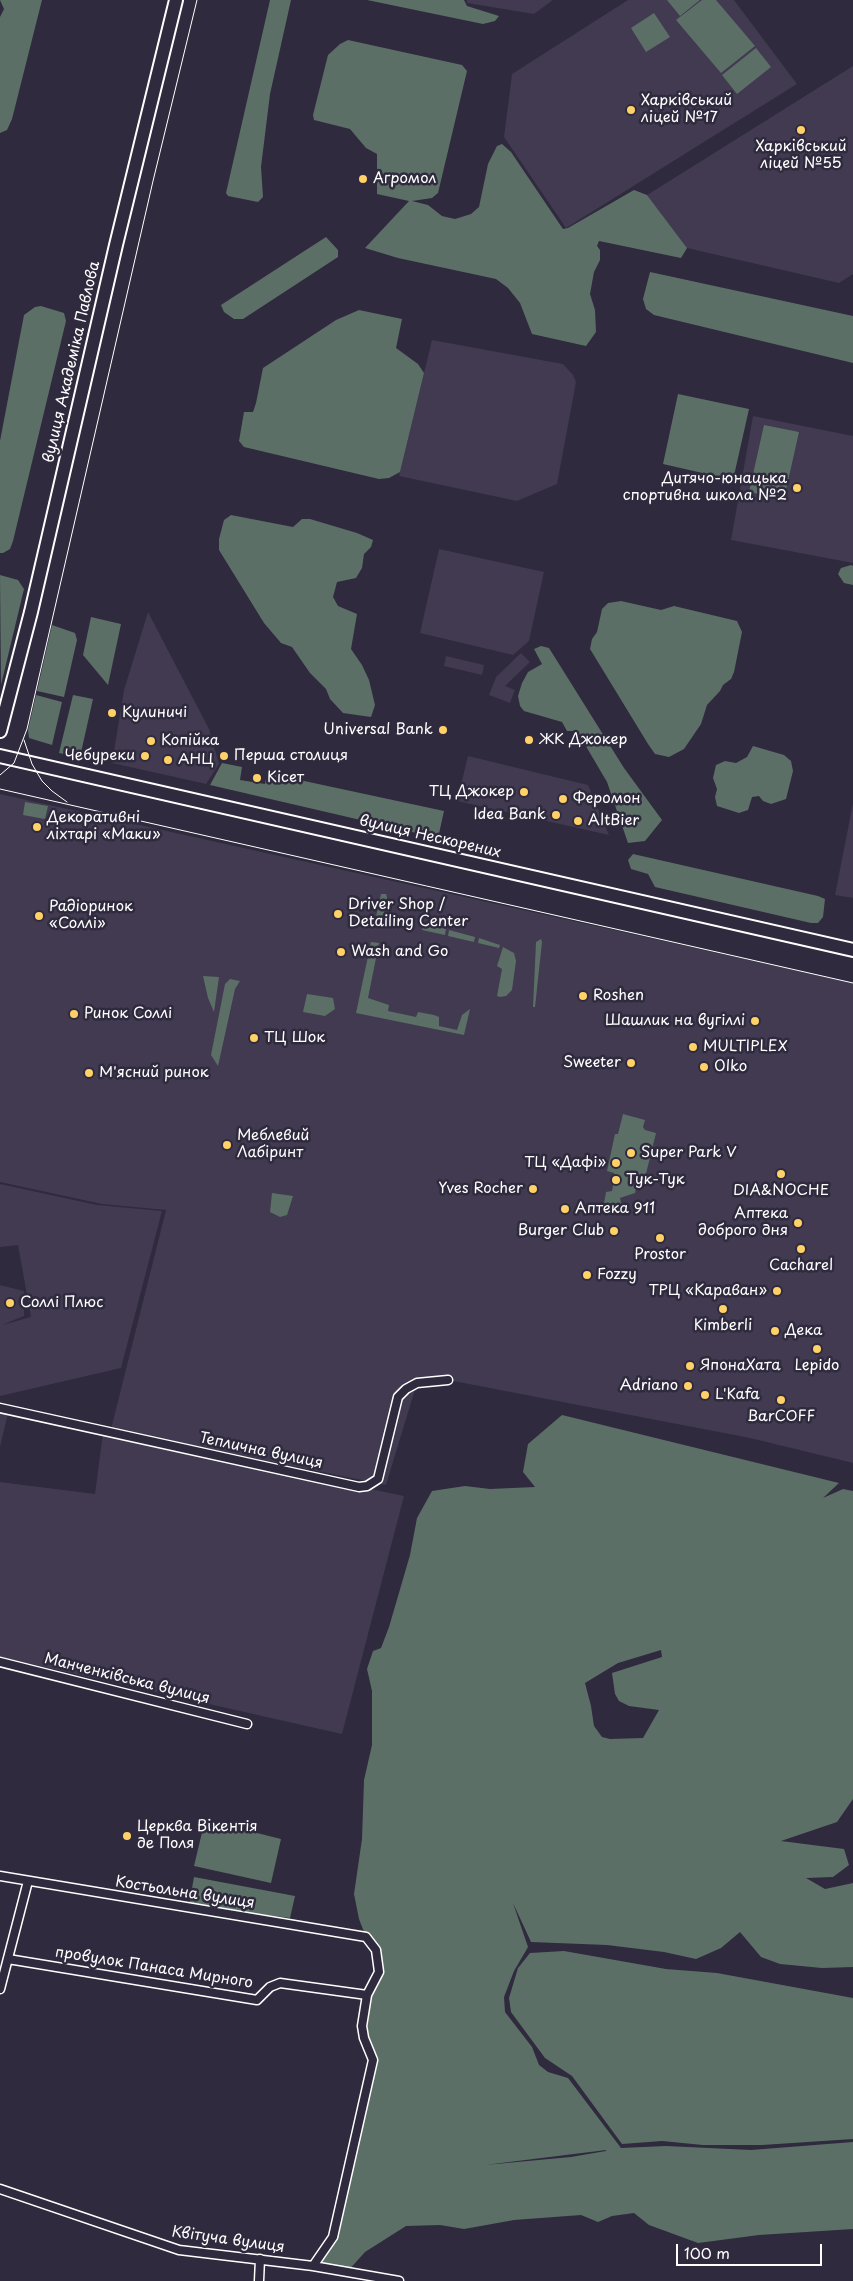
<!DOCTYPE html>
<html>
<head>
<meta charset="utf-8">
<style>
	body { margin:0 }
	#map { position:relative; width:853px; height:2281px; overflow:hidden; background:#2f2a3d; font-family:"Playpen Sans",sans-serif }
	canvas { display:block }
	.scale { position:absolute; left:676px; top:2244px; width:146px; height:22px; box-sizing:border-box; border:2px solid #fff; border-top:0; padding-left:6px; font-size:15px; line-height:18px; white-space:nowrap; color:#fff; -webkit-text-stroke:4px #2f2a3d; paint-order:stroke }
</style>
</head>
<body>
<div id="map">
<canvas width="853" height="2281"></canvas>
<div class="scale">100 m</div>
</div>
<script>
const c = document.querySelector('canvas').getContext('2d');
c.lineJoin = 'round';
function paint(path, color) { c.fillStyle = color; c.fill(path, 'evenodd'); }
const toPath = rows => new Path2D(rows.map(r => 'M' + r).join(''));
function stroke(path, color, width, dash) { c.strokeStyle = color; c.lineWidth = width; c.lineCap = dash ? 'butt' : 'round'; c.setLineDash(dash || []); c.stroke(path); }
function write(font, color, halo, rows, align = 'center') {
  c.font = font + ' "Playpen Sans",sans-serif'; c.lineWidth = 5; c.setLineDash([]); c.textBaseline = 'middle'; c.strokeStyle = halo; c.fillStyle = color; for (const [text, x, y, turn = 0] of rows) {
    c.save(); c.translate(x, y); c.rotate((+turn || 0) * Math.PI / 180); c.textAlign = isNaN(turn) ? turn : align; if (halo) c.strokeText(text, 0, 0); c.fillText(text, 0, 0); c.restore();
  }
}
const built = toPath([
	[467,0,553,0,534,14,467,3],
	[628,0,734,0,797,84,566,228,504,137,512,74],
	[853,66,853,274,839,283,687,248,647,195],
	[432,340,563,364,573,375,576,382,557,484,517,501,399,476],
	[753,416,853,436,853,563,731,540],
	[439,549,544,572,529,641,513,655,420,633],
	[148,612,209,729,219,764,206,784,112,763,124,690],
	[521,653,530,662,505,686,515,690,510,703,489,695,496,677],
	[446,656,484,665,482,675,444,666],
	[468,756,588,785,609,835,457,801],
	[0,794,853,983,853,1463,750,1438,448,1380,417,1383,386,1485,111,1429,166,1210,102,1204,0,1182],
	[853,803,853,898,835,895],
	[0,1184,97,1205,162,1211,121,1368,0,1396,0,1285,24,1291,24,1316,2,1325,31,1317,18,1245,0,1247],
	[0,1412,8,1413,0,1447],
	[103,1433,404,1496,342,1734,0,1657,0,1482,95,1494]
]);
const green = toPath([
	[0,0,42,0,12,119,7,130,0,133,0,17,4,9],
	[270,0,291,0,270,94,261,167,263,197,258,202,228,196,226,193],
	[367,0,464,0,467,6,499,16,495,21,483,24],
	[667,0,700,0,680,16],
	[702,0,716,0,755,46,721,73,676,20],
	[654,13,670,37,646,52,631,28],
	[348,40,462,65,467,71,438,193,432,198,412,201,428,205,442,216,455,219,471,214,479,207,488,164,497,146,502,144,511,152,563,229,568,228,634,190,647,195,687,248,681,258,599,241,597,246,600,250,600,260,594,272,590,294,595,310,596,332,586,346,532,334,520,303,508,288,496,279,398,258,365,248,409,201,377,194,377,154,366,148,350,129,314,120,313,115,328,55,340,44],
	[756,48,771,67,737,94,722,75],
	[326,237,338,250,338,257,243,319,234,319,224,312,221,305],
	[650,272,853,316,853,363,654,315,646,309,643,299],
	[41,306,64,313,66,321,13,541,10,549,3,553,0,553,0,441,24,315,35,307],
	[359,310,402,319,396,348,418,364,424,373,400,472,389,478,379,479,244,447,239,441,244,412,253,412,256,403,263,368,336,320],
	[678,394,749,409,733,480,663,464],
	[764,425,799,432,784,499,749,492],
	[231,515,293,527,302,519,310,519,357,533,373,540,371,547,364,554,362,568,356,578,337,582,333,597,338,606,357,614,351,649,362,665,369,680,375,705,371,717,343,713,330,699,326,689,310,673,292,647,281,643,264,623,219,550,219,539,224,520],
	[851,565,853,566,853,585,844,583,838,574,841,568],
	[0,575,18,580,24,589,1,685],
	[621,601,661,610,674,606,737,621,742,632,734,672,731,679,723,685,720,691,707,705,701,724,684,749,669,757,655,754,648,744,590,649,592,639,597,632,602,609,608,603],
	[91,617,121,624,108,685,83,655],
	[52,625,75,633,77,640,64,697,37,691],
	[541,646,549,648,624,768,662,820,645,841,628,843,607,782,577,731,567,731,562,722,524,711,520,706,518,696,522,683,528,672,542,664,534,649],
	[36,695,62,702,52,745,29,738,28,730],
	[73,695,93,699,80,757,59,753],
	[753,746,784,755,791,761,793,771,786,799,771,804,763,801,759,796,752,797,748,810,739,813,717,806,715,797,717,789,713,778,716,765,725,761,736,763,747,757],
	[222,763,242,767,240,780,265,784,267,773,444,811,438,838,210,785],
	[25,802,48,806,45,819,23,815],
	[633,854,818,896,825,899,823,917,818,923,811,923,655,887,648,874,631,869,628,860],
	[381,894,386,894,387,897,381,928,374,926],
	[423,924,446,929,445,935,422,930],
	[449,930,475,937,474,942,448,936],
	[479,938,500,945,499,948,478,943],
	[541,939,542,942,535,1007,533,1007,536,942],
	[371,942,379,943,368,998,389,1005,388,1011,416,1017,418,1012,434,1015,439,1017,439,1026,457,1030,462,1015,470,1009,464,1035,356,1013],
	[503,947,514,953,516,961,512,990,506,996,500,997,497,996,502,969,497,966],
	[203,976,219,977,214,1012,208,998],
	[230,979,240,981,235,989,218,1066,211,1055,225,984],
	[307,994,333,998,335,1009,325,1016,303,1012],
	[623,1114,645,1120,643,1127,645,1130,656,1133,642,1190,636,1189,635,1193,620,1198,623,1212,603,1209,606,1192,612,1191,615,1175,614,1173,607,1171,615,1134,618,1134],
	[272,1193,293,1196,287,1215,280,1217,270,1212],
	[562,1415,839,1483,823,1498,843,1489,853,1491,853,1799,837,1822,781,1841,844,1849,849,1865,833,1877,806,1878,825,1889,853,1883,853,1967,822,1968,780,1964,761,1957,740,1932,721,1948,696,1959,664,1952,607,1945,531,1942,513,1903,528,1947,514,1971,504,1997,505,2012,532,2047,539,2065,548,2072,568,2078,621,2148,666,2146,751,2150,853,2142,853,2229,759,2235,698,2243,649,2225,634,2213,612,2216,598,2222,581,2215,514,2220,464,2229,440,2225,406,2226,365,2252,347,2272,313,2266,333,2237,373,2060,364,2038,367,1995,379,1972,376,1950,366,1937,359,1919,354,1894,362,1839,364,1780,372,1745,372,1691,367,1669,373,1651,381,1648,389,1627,410,1555,417,1518,432,1491,465,1486,490,1489,535,1487,523,1472,528,1444],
	[661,1650,662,1657,612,1673,615,1694,619,1701,629,1706,659,1710,643,1738,610,1739,602,1737,594,1726,591,1706,585,1683,618,1663],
	[606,2151,571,2157,485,2165,606,2150],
	[205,1820,281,1839,271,1883,194,1866],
	[194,1877,295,1896,290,1918,189,1905],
	[564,1951,666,1969,717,1973,853,1998,853,2139,762,2145,703,2145,662,2141,622,2144,572,2076,545,2058,511,2012,509,1998,518,1968,530,1953]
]);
const minor = toPath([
	[0,1408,359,1487,367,1486,378,1479,398,1397,406,1389,417,1383,448,1380],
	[0,1662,247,1724],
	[0,1876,366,1937,376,1950,379,1972,367,1995,362,2026,364,2038,373,2060,333,2237,313,2266],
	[8,1959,257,2000,270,1987,280,1983,367,1995],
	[0,1989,28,1881],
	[0,2189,179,2250,313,2266,399,2281],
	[259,2281,260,2259]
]);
const primary = toPath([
	[0,731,31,612,116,245,176,0],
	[0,756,853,950]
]);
const tram = toPath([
	[24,740,32,764,42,781,52,791,67,802],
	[0,775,14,763,27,729,153,181,197,0],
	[0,789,853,983]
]);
const markers = [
	[631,110,5,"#ffd166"],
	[801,130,5,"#ffd166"],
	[363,179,5,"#ffd166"],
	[797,488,5,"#ffd166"],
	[112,713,5,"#ffd166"],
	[443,730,5,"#ffd166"],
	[529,740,5,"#ffd166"],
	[151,741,5,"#ffd166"],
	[145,756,5,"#ffd166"],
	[224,756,5,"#ffd166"],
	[168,760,5,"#ffd166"],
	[257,778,5,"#ffd166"],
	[524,792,5,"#ffd166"],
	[563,799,5,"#ffd166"],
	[556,815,5,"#ffd166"],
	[578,821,5,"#ffd166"],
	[37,827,5,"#ffd166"],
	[338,914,5,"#ffd166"],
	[39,916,5,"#ffd166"],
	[341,952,5,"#ffd166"],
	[583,996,5,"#ffd166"],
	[74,1014,5,"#ffd166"],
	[755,1021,5,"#ffd166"],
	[254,1038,5,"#ffd166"],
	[693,1047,5,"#ffd166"],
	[631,1063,5,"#ffd166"],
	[704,1067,5,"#ffd166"],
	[89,1073,5,"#ffd166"],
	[227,1145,5,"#ffd166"],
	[631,1153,5,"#ffd166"],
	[616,1163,5,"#ffd166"],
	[781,1174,5,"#ffd166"],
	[616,1180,5,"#ffd166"],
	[533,1189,5,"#ffd166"],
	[565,1209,5,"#ffd166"],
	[798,1223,5,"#ffd166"],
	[614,1231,5,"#ffd166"],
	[660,1238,5,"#ffd166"],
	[801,1249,5,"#ffd166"],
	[587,1275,5,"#ffd166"],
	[777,1291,5,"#ffd166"],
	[10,1303,5,"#ffd166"],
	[723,1309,5,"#ffd166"],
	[775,1331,5,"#ffd166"],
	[817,1349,5,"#ffd166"],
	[690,1366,5,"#ffd166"],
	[688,1386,5,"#ffd166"],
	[705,1395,5,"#ffd166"],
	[781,1400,5,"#ffd166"],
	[127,1836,5,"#ffd166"]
];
const poiNames = [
	["Харківський",641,101],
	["ліцей №17",641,118],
	["Харківський",801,147,"center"],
	["ліцей №55",801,164,"center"],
	["Агромол",373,179],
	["Дитячо-юнацька",787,479,"right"],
	["спортивна школа №2",787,496,"right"],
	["Кулиничі",122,713],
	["Universal Bank",433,730,"right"],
	["ЖК Джокер",539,740],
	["Копійка",161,741],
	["Чебуреки",135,756,"right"],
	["Перша столиця",234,756],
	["АНЦ",178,760],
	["Кісет",267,778],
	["ТЦ Джокер",514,792,"right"],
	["Феромон",573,799],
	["Idea Bank",546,815,"right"],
	["Декоративні",47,818],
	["ліхтарі «Маки»",47,835],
	["AltBier",588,821],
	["Driver Shop /",348,905],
	["Detailing Center",348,922],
	["Радіоринок",49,907],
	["«Соллі»",49,924],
	["Wash and Go",351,952],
	["Roshen",593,996],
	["Ринок Соллі",84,1014],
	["Шашлик на вугіллі",745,1021,"right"],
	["ТЦ Шок",264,1038],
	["MULTIPLEX",703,1047],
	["Sweeter",621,1063,"right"],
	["Olko",714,1067],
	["М'ясний ринок",99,1073],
	["Меблевий",237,1136],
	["Лабіринт",237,1153],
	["Super Park V",641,1153],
	["ТЦ «Дафі»",606,1163,"right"],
	["Тук-Тук",626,1180],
	["Yves Rocher",523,1189,"right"],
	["DIA&NOCHE",781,1191,"center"],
	["Аптека 911",575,1209],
	["Аптека",788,1214,"right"],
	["доброго дня",788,1231,"right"],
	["Burger Club",604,1231,"right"],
	["Prostor",660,1255,"center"],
	["Cacharel",801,1266,"center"],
	["Fozzy",597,1275],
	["ТРЦ «Караван»",767,1291,"right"],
	["Соллі Плюс",20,1303],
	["Kimberli",723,1326,"center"],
	["Дека",785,1331],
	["ЯпонаХата",700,1366],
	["Lepido",817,1366,"center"],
	["Adriano",678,1386,"right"],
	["L'Kafa",715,1395],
	["BarCOFF",781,1417,"center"],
	["Церква Вікентія",137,1827],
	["де Поля",137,1844]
];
const streetNames = [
	["вулиця Академіка Павлова",72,362,-77],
	["вулиця Нескорених",430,837,13],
	["Теплична вулиця",261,1451,12],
	["Манченківська вулиця",127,1679,14],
	["Костьольна вулиця",185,1893,9],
	["провулок Панаса Мирного",154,1968,9],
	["Квітуча вулиця",228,2240,8]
];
paint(built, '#413a50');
paint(green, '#5c6f67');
stroke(minor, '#fff', 11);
stroke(primary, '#fff', 16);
stroke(minor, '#2f2a3d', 8);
stroke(primary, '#2f2a3d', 12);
stroke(tram, '#fff', 1);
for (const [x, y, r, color] of markers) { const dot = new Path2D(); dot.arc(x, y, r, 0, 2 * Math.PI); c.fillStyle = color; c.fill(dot); stroke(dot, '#2f2a3d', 2); }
write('15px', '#fff', '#2f2a3d', poiNames, 'left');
write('15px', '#fff', '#2f2a3d', streetNames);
</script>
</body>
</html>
